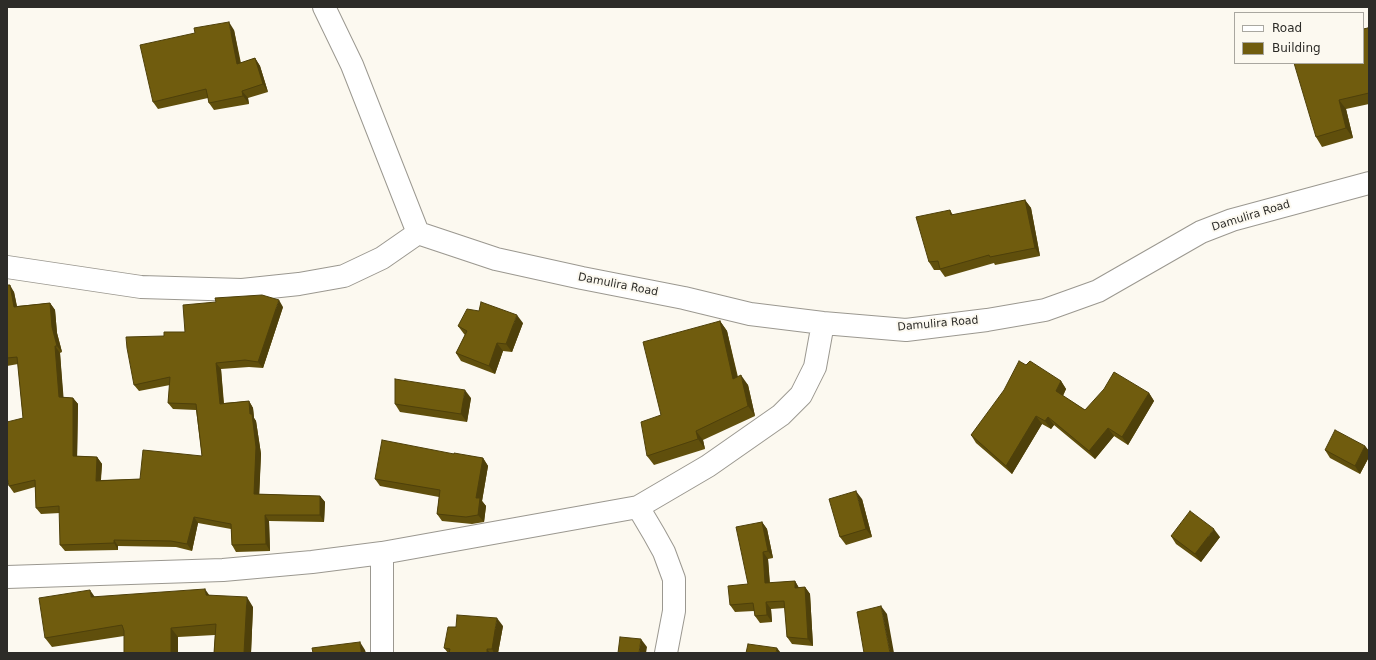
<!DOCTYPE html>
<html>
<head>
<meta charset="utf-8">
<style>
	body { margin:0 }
	#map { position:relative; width:1376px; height:660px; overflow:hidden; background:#fcf9f0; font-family:"DejaVu Sans",sans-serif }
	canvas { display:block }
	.frame { position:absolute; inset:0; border:8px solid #2d2c28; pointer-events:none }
	.legend { position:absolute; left:1234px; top:12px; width:130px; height:52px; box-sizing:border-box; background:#fcf9f0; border:1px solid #a9a7a0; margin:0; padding:5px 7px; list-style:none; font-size:12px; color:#2d2c28 }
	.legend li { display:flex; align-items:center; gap:8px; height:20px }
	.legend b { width:20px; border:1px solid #a9a7a0 }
</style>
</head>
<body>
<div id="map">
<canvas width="1376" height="660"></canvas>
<div class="frame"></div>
<ul class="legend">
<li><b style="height:5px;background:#fff"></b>Road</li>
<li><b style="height:11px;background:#705c0e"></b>Building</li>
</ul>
</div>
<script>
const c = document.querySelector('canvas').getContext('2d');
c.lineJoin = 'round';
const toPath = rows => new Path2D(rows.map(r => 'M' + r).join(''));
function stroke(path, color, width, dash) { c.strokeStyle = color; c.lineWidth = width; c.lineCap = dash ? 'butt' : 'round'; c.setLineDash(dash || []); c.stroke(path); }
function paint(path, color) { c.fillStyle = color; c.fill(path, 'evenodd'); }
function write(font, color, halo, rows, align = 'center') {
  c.font = font + ' "DejaVu Sans",sans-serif'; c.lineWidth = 4; c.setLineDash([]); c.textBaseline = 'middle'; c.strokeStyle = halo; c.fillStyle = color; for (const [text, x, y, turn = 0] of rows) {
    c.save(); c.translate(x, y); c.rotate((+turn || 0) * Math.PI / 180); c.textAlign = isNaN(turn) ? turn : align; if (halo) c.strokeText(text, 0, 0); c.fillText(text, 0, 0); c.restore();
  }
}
const minor = toPath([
	[324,7,352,65,418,233],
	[418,233,496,259,582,278,684,298,750,314,823,323,906,330,987,320,1045,310,1098,291,1201,232,1232,220,1369,183],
	[7,267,141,287,242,290,299,284,344,276,382,258,418,233],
	[638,507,654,534,664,552,674,579,674,611,666,653],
	[7,577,223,570,312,562,382,553,638,507,708,466,781,415,801,395,815,367,823,323],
	[382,653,382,553]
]);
const wall = toPath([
	[1368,28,1369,29,1369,104,1346,109,1353,138,1322,147,1316,137],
	[234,30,241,63,255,58,260,66,268,92,248,98,249,104,214,110,209,103,208,98,158,109,153,102],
	[1025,200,1031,208,1040,256,995,265,994,263,945,277,940,270,934,270,929,262,950,210,953,215],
	[7,285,14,292,17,306,50,303,55,310,57,333,62,352,60,353,63,397,73,398,78,404,77,456,97,457,102,464,101,480,140,479,202,456,196,410,173,409,168,403,170,385,139,391,134,385,164,336,185,332,283,307,263,368,249,367,221,369,224,403,249,401,253,408,254,418,256,421,261,454,259,494,320,496,325,502,324,522,269,521,270,551,236,552,232,545,231,529,198,523,192,551,176,547,118,546,118,550,65,551,60,545,60,513,41,514,36,508,35,487,14,493,9,486,23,418,18,364,7,366],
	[720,321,727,331,738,377,748,385,755,416,703,440,705,449,654,465,647,456,661,415],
	[523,323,512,352,503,351,495,374,461,361,456,353,465,335,464,334,458,326],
	[1026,365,1061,381,1066,389,1063,396,1085,410,1149,393,1154,401,1128,445,1114,436,1095,459,1054,425,1051,429,1042,424,1012,474,976,443,971,435],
	[471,398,467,422,400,412,395,404],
	[1365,446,1369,451,1369,457,1360,474,1330,458,1325,450],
	[454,454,483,458,488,466,482,501,486,506,484,522,472,524,442,521,437,514,439,497,380,486,375,479],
	[862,499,872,537,846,545,840,537],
	[762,522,767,529,773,558,768,559,770,583,795,581,799,588,805,587,810,594,813,646,792,644,787,637,785,608,771,609,772,622,760,623,755,616,754,611,735,612,730,605,748,584],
	[1171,536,1220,537,1201,562,1176,544],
	[210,595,253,607,251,653,214,653,215,635,178,637,178,653,124,653,124,636,52,647,45,638,94,597],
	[503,626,498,653,448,653,444,648]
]);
const shadedWall = toPath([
	[229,22,234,30,242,72,237,64],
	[255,58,260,66,268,92,263,84],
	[242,91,248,98,249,104,243,96],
	[1339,100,1346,109,1353,138,1346,128],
	[1025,200,1031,208,1040,256,1035,248],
	[10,285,14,292,18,313,14,307],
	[279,300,283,307,263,368,258,362],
	[50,303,55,310,57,333,62,352,57,346,52,327],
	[517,315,523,323,512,352,506,344],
	[720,321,727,331,740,389,733,379],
	[497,343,503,351,495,374,489,366],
	[55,346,60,353,64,403,59,397],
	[216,363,221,369,224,410,220,404],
	[741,375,748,385,755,416,748,406],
	[1061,381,1066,389,1061,399,1056,391],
	[465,390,471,398,467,422,461,414],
	[1149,393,1154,401,1128,445,1122,437],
	[73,398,78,404,77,463,73,456],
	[249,401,253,408,254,418,256,421,261,454,259,501,254,494],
	[1036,416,1042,424,1012,474,1006,466],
	[1048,417,1054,425,1051,429,1045,421],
	[1108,428,1114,436,1095,459,1089,451],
	[696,431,703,440,705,449,698,439],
	[1365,446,1369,451,1369,457,1360,474,1355,466],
	[97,457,102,464,100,487,96,481],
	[483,458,488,466,482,501,486,506,484,522,478,515,476,498],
	[856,491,862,499,872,537,866,529],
	[320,496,325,502,324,522,320,515],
	[265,515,269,521,270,551,266,544],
	[194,517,198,523,192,551,187,544],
	[762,522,767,529,773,558,768,551],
	[1214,529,1220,537,1201,562,1195,554],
	[114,540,118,546,118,550,114,543],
	[763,552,768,559,770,590,765,583],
	[795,581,799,588,795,588],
	[805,587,810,594,813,646,808,639],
	[205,589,212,599,206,595],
	[90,590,97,600,91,597],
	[247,597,253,607,251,653,244,653],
	[766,602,771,609,772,622,767,615],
	[881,606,887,614,894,653,890,653],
	[497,618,503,626,498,653,494,653,492,649],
	[171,628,178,637,178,653,171,653],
	[641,639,647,647,646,653,639,653],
	[360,642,365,650,366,653,361,653],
	[777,648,781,653,776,653],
	[487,649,490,653,487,653]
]);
const building = toPath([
	[229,22,237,64,255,58,263,84,242,91,243,96,209,103,206,89,153,102,140,45,195,33,194,28,229,22],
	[1368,28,1369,30,1369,93,1339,100,1346,128,1316,137,1294,63,1363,63,1363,29,1368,28],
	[1025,200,1035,248,990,257,989,255,940,269,938,261,929,262,916,217,950,210,951,215,1025,200],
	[7,285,10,285,14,307,50,303,52,327,57,346,55,346,59,397,73,398,73,456,97,457,96,481,140,479,143,450,202,456,196,404,168,403,170,377,134,385,127,348,126,337,164,336,164,332,185,332,183,305,216,302,215,298,262,295,279,300,258,362,245,360,216,363,220,404,249,401,250,414,252,414,256,447,254,494,320,496,320,515,265,515,266,544,232,545,231,524,194,517,187,544,171,541,114,540,114,543,60,545,59,506,36,508,35,480,9,486,7,477,7,422,23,418,17,357,7,358,7,285],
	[481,302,517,315,506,344,497,343,489,366,456,353,467,331,458,326,467,309,479,311,481,302],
	[720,321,733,379,741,375,748,406,696,431,698,439,647,456,641,422,661,415,643,342,720,321],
	[1019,361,1026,365,1030,361,1061,381,1056,391,1085,410,1104,389,1114,372,1149,393,1122,437,1108,428,1089,451,1048,417,1045,421,1036,416,1006,466,971,435,1004,390,1019,361],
	[395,379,465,390,461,414,395,404,395,379],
	[1335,430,1365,446,1355,466,1325,450,1335,430],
	[382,440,454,454,454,453,483,458,476,498,480,498,478,515,466,517,437,514,440,490,375,479,382,440],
	[856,491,866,529,840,537,829,499,856,491],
	[1190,511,1214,529,1195,554,1171,536,1190,511],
	[762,522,768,551,763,552,765,583,795,581,795,588,805,587,808,639,787,637,784,601,766,602,767,615,755,616,753,603,730,605,728,586,748,584,736,527,762,522],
	[205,589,206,595,247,597,244,653,214,653,216,624,171,628,171,653,124,653,124,631,122,625,45,638,39,598,90,590,91,597,205,589],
	[881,606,890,653,864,653,857,612,881,606],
	[457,615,497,618,492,649,487,649,487,653,449,653,450,649,444,648,448,627,456,627,457,615],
	[620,637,641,639,639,653,618,653,620,637],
	[360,642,361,653,313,653,312,648,360,642],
	[748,644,777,648,776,653,746,653,748,644]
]);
const streetNames = [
	["Damulira Road",1251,216,-17],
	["Damulira Road",618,285,11],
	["Damulira Road",938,324,-5]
];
stroke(minor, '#9b9890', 24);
stroke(minor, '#fff', 22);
paint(wall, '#604f0c');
paint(shadedWall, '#4e400a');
paint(building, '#705c0e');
stroke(building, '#4e400a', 1);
write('11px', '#2d2c28', '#fcf9f0', streetNames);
</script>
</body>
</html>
